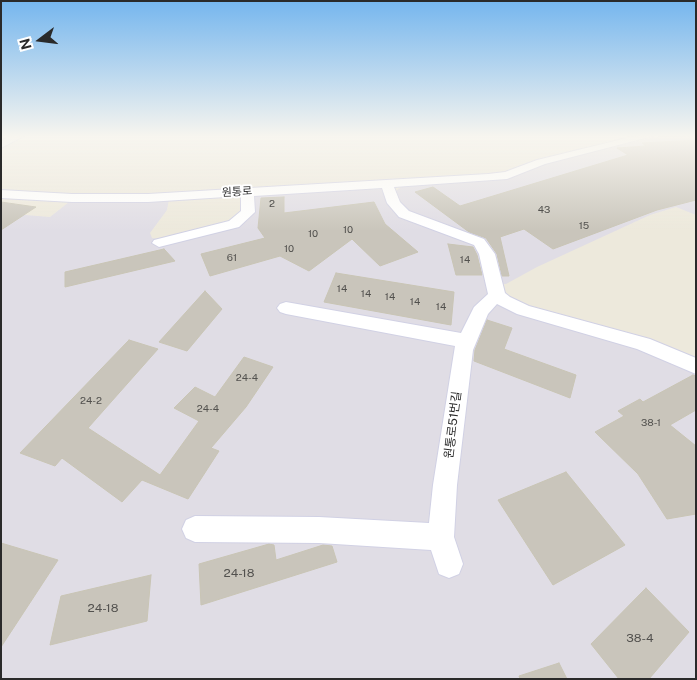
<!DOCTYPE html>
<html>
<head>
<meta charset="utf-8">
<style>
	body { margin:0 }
	#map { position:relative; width:697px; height:680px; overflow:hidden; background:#ede9dc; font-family:"Public Sans",sans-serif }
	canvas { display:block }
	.frame { position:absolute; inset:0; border:2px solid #2a2a2a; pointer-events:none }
	.north { position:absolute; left:15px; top:15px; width:50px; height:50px; -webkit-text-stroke:4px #fff; paint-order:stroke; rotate:255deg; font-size:14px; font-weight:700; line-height:20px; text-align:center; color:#2a2a2a }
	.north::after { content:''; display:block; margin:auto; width:18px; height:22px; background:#2a2a2a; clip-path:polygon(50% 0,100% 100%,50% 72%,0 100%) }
</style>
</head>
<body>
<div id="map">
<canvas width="697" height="680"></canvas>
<div class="frame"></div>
<div class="north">N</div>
</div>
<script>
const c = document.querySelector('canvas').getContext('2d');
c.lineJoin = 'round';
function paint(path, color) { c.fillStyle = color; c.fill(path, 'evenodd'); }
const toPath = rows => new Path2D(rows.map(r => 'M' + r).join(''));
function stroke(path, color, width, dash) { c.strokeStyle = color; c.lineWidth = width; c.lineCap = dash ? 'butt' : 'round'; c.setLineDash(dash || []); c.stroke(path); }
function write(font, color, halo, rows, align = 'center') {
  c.font = font + ' "Public Sans","Noto Sans KR",sans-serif'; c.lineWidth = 4; c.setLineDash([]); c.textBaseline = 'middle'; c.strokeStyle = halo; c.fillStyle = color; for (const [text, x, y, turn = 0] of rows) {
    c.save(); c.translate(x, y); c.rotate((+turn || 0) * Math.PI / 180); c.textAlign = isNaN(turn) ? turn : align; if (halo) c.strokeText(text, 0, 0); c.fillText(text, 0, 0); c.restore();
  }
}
const industrial = toPath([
	[696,136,696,215,676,207,650,215,537,267,506,284,502,284,483,240,470,233,415,216,403,207,396,191,401,187,503,179,552,162,653,137],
	[381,189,396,214,401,218,465,238,478,246,491,292,696,370,696,679,1,679,1,213,50,217,69,202,169,199,167,210,150,233,152,238,157,239,232,221,242,213,244,194]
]);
const building = toPath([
	[696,140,696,200,657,210,553,249,524,229,500,237,509,276,502,276,497,254,486,238,469,232,415,192,433,187,460,206,628,155,617,148,646,146,642,143,696,140],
	[284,197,284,213,374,202,385,224,418,252,380,266,352,239,309,271,280,256,210,276,201,254,265,238,258,228,261,198,284,197],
	[1,202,36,207,1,230,1,202],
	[448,244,473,247,477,255,482,275,456,275,448,244],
	[164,249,175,261,65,287,65,272,164,249],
	[336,273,454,292,451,325,324,302,336,273],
	[205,291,222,309,187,351,159,342,205,291],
	[487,320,512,328,504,349,576,375,570,398,474,361,475,350,487,320],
	[129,340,158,349,88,428,160,475,199,421,174,408,195,387,215,397,244,357,273,367,246,407,211,448,219,451,188,499,142,480,122,502,62,458,55,466,20,453,129,340],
	[693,375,696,376,696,410,670,425,696,446,696,514,667,519,638,474,595,432,624,416,618,411,640,399,643,402,693,375],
	[566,472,625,545,553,585,498,500,566,472],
	[1,543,58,560,1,647,1,543],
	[269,544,274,545,276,560,323,545,332,546,337,562,201,605,199,564,269,544],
	[151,575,147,621,50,645,61,596,151,575],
	[646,588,689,632,649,679,619,679,591,644,646,588],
	[559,663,567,679,520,679,519,676,559,663]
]);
const minor = toPath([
	[11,136,24,136,1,148,1,141,11,136],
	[635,136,653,136,545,164,507,179,394,187,400,202,409,211,484,239,495,254,505,293,510,297,529,306,650,339,696,358,696,374,637,349,517,314,497,304,488,314,473,350,457,485,454,537,463,564,459,574,449,578,439,574,431,550,319,543,195,542,186,538,182,529,186,520,195,516,319,517,429,523,433,485,455,346,286,314,280,312,277,308,280,304,286,302,461,333,474,307,488,294,479,254,474,245,399,217,387,203,382,188,254,196,255,212,239,227,159,247,152,243,154,240,229,221,241,211,241,196,148,202,72,202,1,198,1,190,72,194,148,194,488,174,505,172,537,160,635,136]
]);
const numberNames = [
	["2",272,204],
	["43",544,210],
	["15",584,226],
	["10",348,230],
	["10",313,234],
	["10",289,249],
	["61",232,258],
	["14",465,260],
	["14",342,289],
	["14",366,294],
	["14",390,297],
	["14",415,302],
	["14",441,307],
	["24-4",247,378],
	["24-2",91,401],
	["24-4",208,409],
	["38-1",651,423]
];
const farStreetnames = [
	["원통로",237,192,-3]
];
const streetNames = [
	["원통로51번길",453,425,-83]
];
const nearNumbernames = [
	["24-18",239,573],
	["24-18",103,608],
	["38-4",640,638]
];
paint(industrial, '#e0dde5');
paint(building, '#c9c5bb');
stroke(building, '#c9c5b5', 1);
stroke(minor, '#d1d1e4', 2);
paint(minor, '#fff');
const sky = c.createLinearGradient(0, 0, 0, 231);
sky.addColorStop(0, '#75b6ee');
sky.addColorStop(0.59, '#f7f5ef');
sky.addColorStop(1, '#f7f5ef00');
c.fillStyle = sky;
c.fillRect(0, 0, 697, 231);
write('10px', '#52514e', null, numberNames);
write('11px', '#2a2a2a', '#fff', farStreetnames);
write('12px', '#2a2a2a', '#fff', streetNames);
write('12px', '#52514e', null, nearNumbernames);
</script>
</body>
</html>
